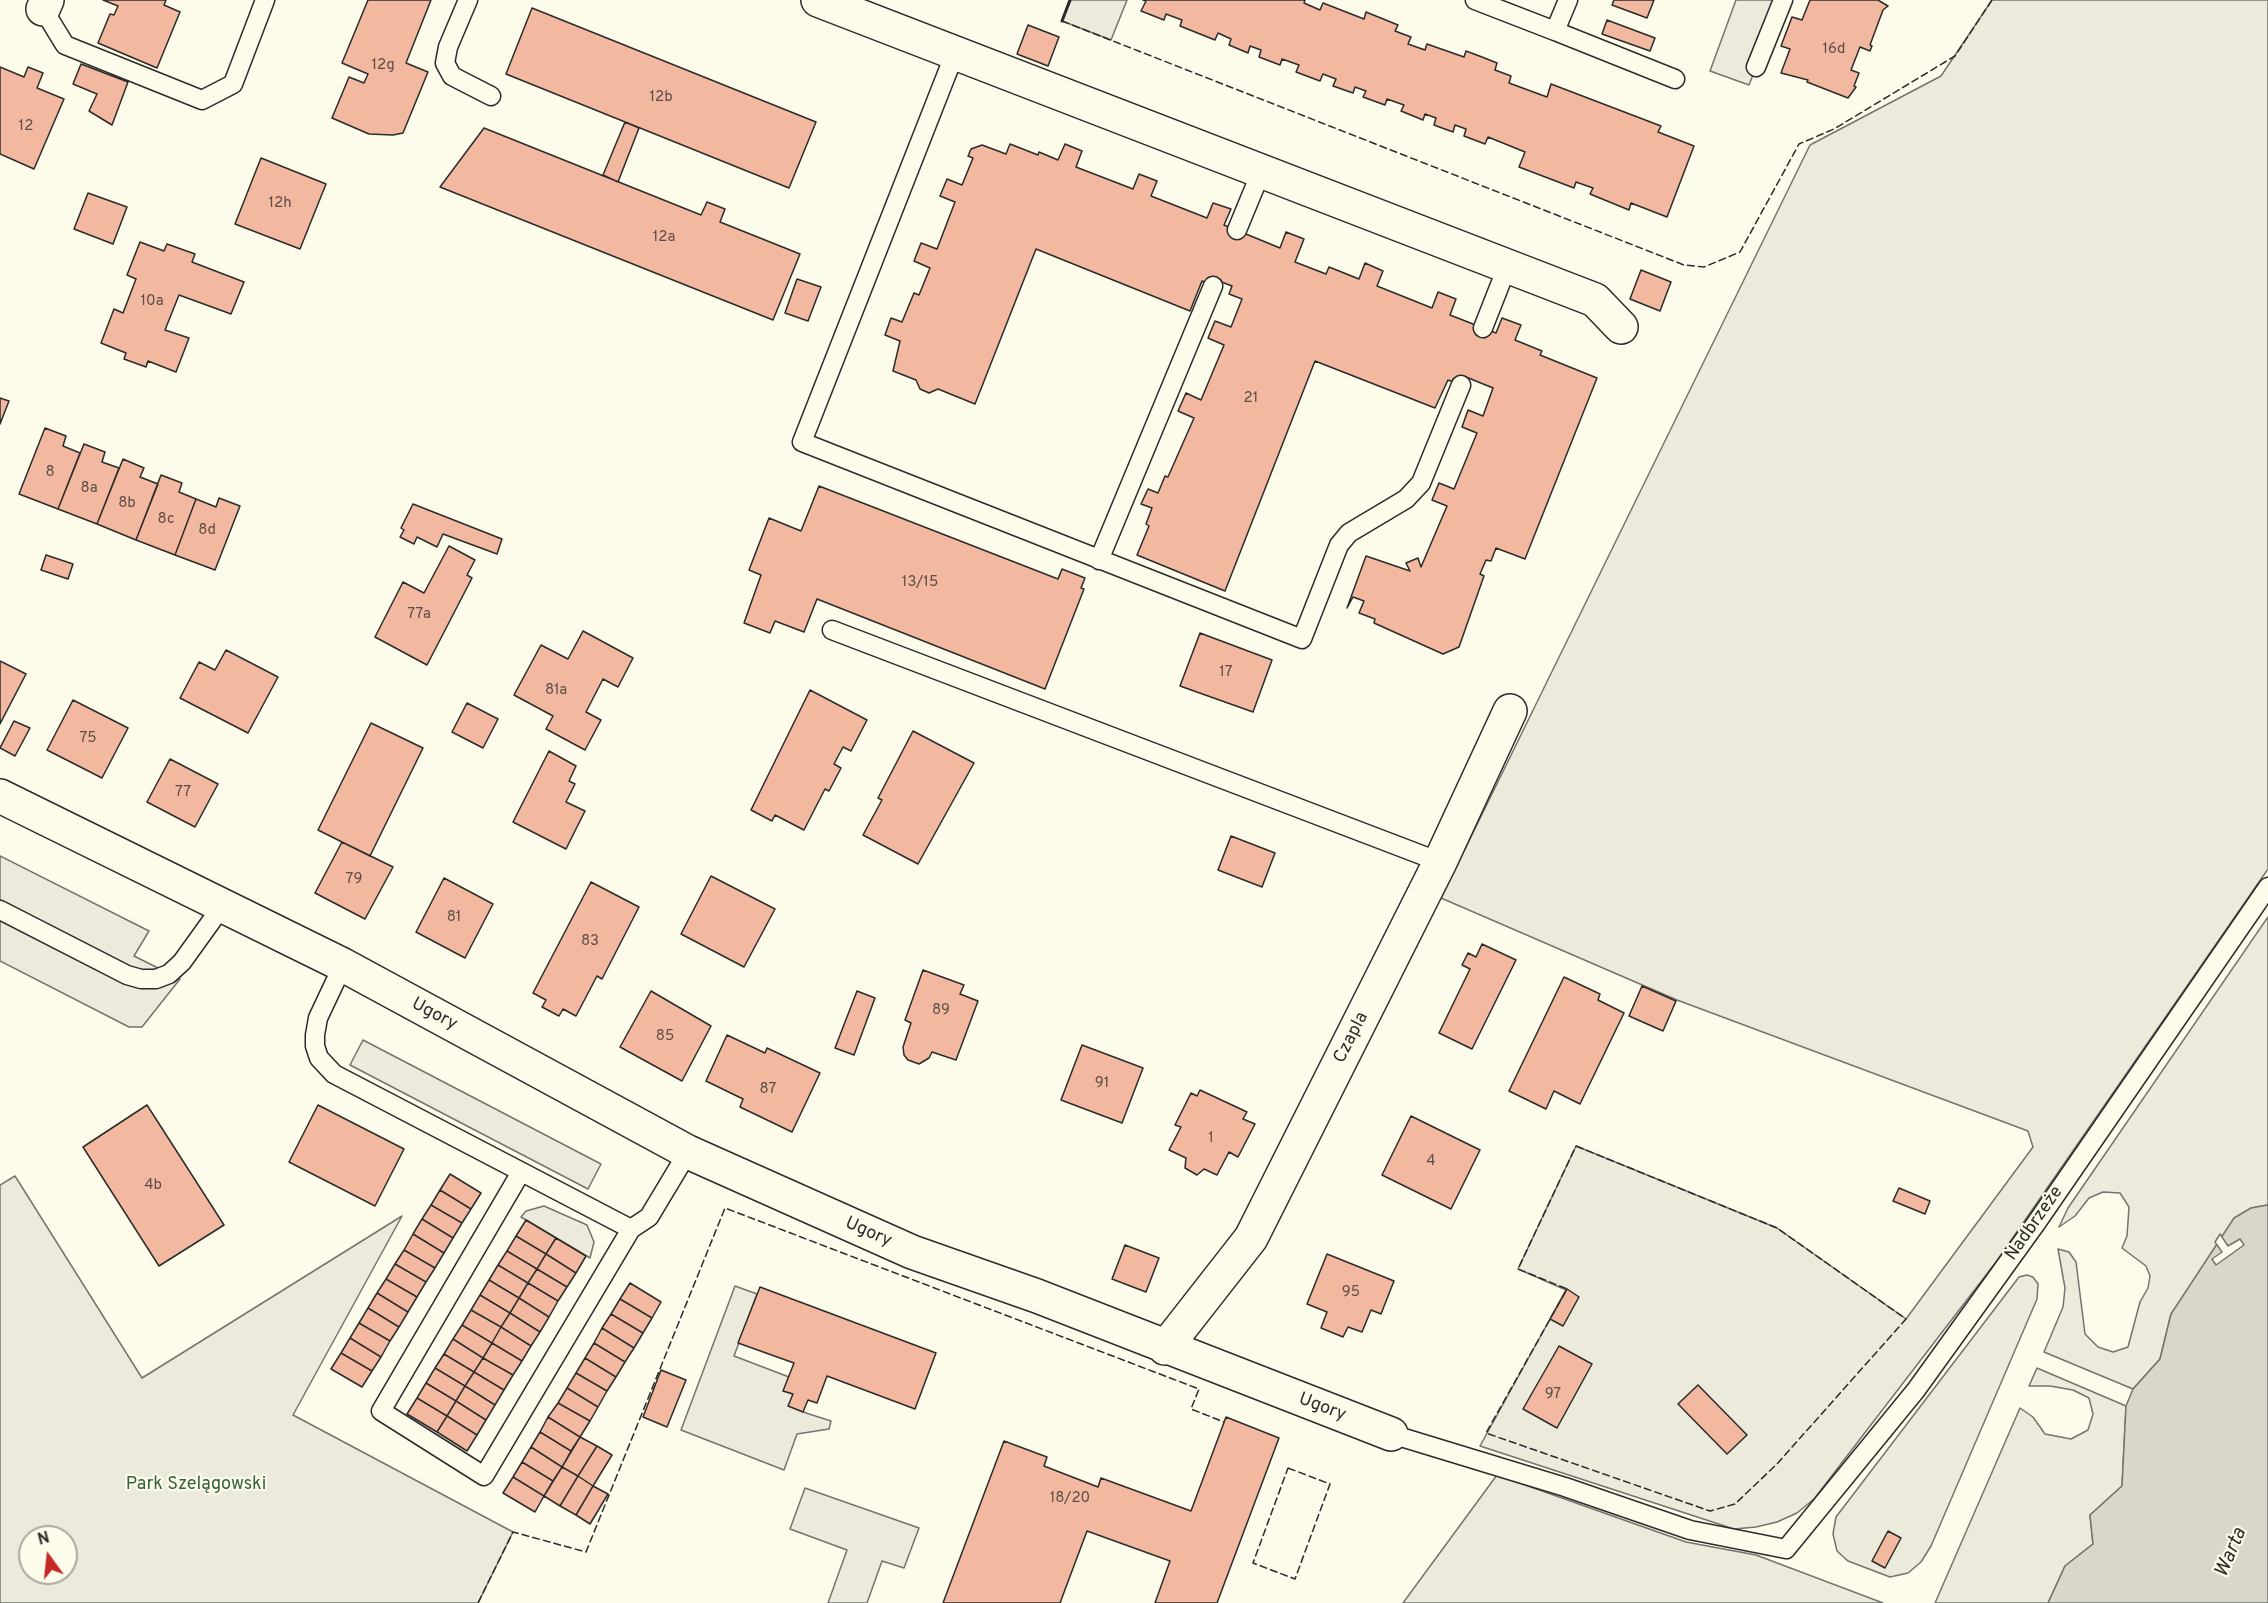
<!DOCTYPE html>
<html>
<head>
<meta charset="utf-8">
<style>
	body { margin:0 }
	#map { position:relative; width:2268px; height:1603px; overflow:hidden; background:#fdfbea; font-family:Overpass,sans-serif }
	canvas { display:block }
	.north { position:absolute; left:18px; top:1525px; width:60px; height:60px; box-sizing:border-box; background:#fdfbea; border:2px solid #a9a89e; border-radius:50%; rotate:345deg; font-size:16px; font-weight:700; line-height:24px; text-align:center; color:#2b2b2b }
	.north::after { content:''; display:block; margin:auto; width:21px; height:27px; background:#c62828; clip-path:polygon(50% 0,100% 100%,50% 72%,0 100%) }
</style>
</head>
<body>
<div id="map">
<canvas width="2268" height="1603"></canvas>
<div class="north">N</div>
</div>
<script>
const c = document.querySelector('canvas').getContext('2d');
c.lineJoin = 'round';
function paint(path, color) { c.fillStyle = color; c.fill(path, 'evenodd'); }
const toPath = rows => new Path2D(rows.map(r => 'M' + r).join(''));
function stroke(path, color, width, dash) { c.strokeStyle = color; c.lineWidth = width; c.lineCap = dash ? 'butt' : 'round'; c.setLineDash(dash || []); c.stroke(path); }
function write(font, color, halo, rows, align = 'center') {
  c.font = font + ' Overpass,sans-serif'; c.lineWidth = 4.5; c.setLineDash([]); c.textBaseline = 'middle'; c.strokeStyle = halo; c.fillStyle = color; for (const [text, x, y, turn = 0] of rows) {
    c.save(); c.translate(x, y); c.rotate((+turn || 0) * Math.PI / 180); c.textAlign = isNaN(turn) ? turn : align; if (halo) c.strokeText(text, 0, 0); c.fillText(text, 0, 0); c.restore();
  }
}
const green = toPath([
	[1071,0,1127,0,1111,40,1062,21,1071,0],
	[1992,0,2268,0,2268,869,1996,1262,1814,1499,1797,1513,1777,1522,1756,1527,1734,1529,1480,1446,1566,1290,1518,1269,1576,1146,1777,1228,1906,1319,2033,1147,2028,1131,1677,1000,1441,898,1810,145,1941,76,1992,0],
	[2268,917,2268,1205,2251,1208,2171,1314,2160,1359,2133,1389,2044,1352,2063,1307,2065,1288,2058,1249,2069,1252,2076,1262,2085,1334,2098,1347,2113,1352,2128,1347,2140,1302,2148,1288,2150,1276,2146,1266,2122,1248,2127,1236,2129,1207,2120,1193,2103,1192,2089,1198,2075,1216,2059,1227,2068,1208,2268,917],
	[15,1176,142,1378,402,1216,293,1415,513,1532,478,1603,0,1603,0,1185,15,1176],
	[30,1537,66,1537,66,1573,30,1573,30,1537],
	[544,1206,587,1225,594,1242,590,1258,521,1217,526,1211,544,1206],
	[2027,1275,2033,1277,2038,1284,2037,1299,1931,1546,1921,1562,1908,1573,1890,1577,1848,1561,1837,1551,1833,1534,1836,1517,2019,1277,2027,1275],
	[2037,1368,2126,1406,2122,1486,2090,1515,2093,1544,2065,1566,2048,1603,1935,1603,2020,1408,2033,1417,2045,1434,2071,1439,2088,1430,2093,1414,2089,1398,2073,1390,2050,1386,2029,1386,2037,1368],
	[1497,1475,1686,1542,1756,1555,1883,1603,1403,1603,1497,1475]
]);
const parking = toPath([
	[1736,0,1783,0,1749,85,1710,71,1736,0],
	[0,856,149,931,134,956,180,979,142,1027,129,1027,0,961,0,856],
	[363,1040,601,1164,588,1189,350,1065,363,1040],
	[735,1286,757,1294,734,1356,789,1377,784,1391,793,1394,803,1412,831,1421,829,1429,797,1434,784,1470,681,1430,735,1286],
	[805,1488,919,1528,904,1568,882,1561,867,1603,828,1603,847,1550,790,1529,805,1488]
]);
const water = toPath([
	[2268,1205,2268,1603,2048,1603,2065,1566,2093,1544,2090,1515,2122,1486,2126,1406,2133,1389,2160,1359,2171,1314,2234,1218,2251,1208,2268,1205]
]);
const pier = toPath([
	[2220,1234,2228,1246,2240,1239,2244,1245,2216,1265,2212,1259,2222,1252,2215,1242,2220,1234]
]);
const building = toPath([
	[103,0,166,0,164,5,180,12,157,68,98,43,110,14,114,15,118,6,103,0],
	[368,0,431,0,406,63,428,72,403,133,393,135,369,134,332,118,349,77,364,83,368,74,342,63,368,0],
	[1143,0,1305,0,1304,3,1320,10,1323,3,1364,19,1366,12,1398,25,1395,31,1411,37,1408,44,1425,50,1427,44,1464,57,1466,51,1482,57,1497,63,1495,70,1511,76,1509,83,1547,97,1551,84,1661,126,1658,132,1694,146,1667,217,1631,203,1629,210,1590,194,1593,188,1576,182,1574,188,1519,167,1525,152,1488,137,1485,144,1464,136,1466,129,1455,125,1453,132,1434,125,1436,118,1425,114,1423,120,1401,111,1404,105,1387,99,1385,105,1363,97,1366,91,1355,87,1353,93,1333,86,1336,79,1323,74,1320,81,1296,72,1299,65,1282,59,1280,65,1259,57,1261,50,1250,46,1248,53,1229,45,1231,39,1218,33,1215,40,1180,26,1182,20,1166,14,1164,20,1141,11,1146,1,1143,0],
	[1614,0,1654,0,1647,18,1612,5,1614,0],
	[1810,0,1878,0,1888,6,1883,10,1870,45,1872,46,1870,51,1860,47,1851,70,1859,73,1854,86,1856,87,1848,98,1807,82,1808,80,1781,73,1790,49,1781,46,1792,17,1802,20,1810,0],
	[532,8,816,122,789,188,506,74,532,8],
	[1607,20,1655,38,1650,51,1602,34,1607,20],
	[1028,25,1059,37,1048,66,1017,54,1028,25],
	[81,64,128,82,112,125,89,111,97,94,73,84,81,64],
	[0,67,24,77,28,67,43,73,37,88,64,99,34,169,0,154,0,67],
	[625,122,639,128,618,182,603,175,625,122],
	[484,128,701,215,707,202,725,209,720,222,800,254,773,320,440,187,484,128],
	[1010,144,1038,155,1039,152,1058,160,1065,144,1082,151,1076,167,1133,189,1139,174,1157,181,1151,196,1207,218,1213,203,1231,209,1224,225,1280,248,1286,232,1304,239,1295,262,1326,274,1329,267,1359,279,1365,263,1383,271,1377,286,1432,308,1438,292,1456,299,1450,315,1496,333,1502,318,1521,325,1515,340,1542,351,1540,355,1597,378,1525,559,1496,548,1491,561,1486,560,1480,574,1484,576,1459,647,1443,654,1374,623,1375,619,1359,613,1364,601,1353,597,1347,608,1366,556,1410,571,1406,563,1418,558,1421,567,1447,506,1432,500,1439,483,1454,489,1477,433,1462,427,1468,410,1483,416,1493,388,1466,377,1463,386,1448,380,1435,408,1315,361,1225,591,1137,555,1149,526,1146,524,1152,508,1141,504,1148,489,1158,493,1165,476,1168,477,1194,418,1178,411,1186,393,1201,400,1224,345,1208,338,1215,321,1231,327,1242,299,1229,294,1232,286,1219,281,1217,287,1202,281,1190,311,1036,249,975,404,938,389,929,393,920,389,916,380,893,371,900,341,885,335,891,318,902,322,914,293,919,295,930,268,914,261,921,243,937,249,955,202,940,196,947,179,962,185,973,158,968,156,971,149,982,145,1006,154,1010,144],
	[261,158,326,184,300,249,235,224,261,158],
	[88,193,127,207,113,244,74,229,88,193],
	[140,242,164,251,167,244,195,254,192,262,244,282,231,314,179,295,165,330,189,338,176,372,148,361,146,367,124,359,126,353,101,343,114,309,123,313,136,279,127,275,140,242],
	[1641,270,1671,282,1660,311,1630,299,1641,270],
	[797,279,821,287,808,321,785,313,797,279],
	[0,398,9,401,0,424,0,398],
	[45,428,66,436,63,446,80,453,58,509,19,494,45,428],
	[84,444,105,452,102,462,119,468,97,524,58,509,84,444],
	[123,459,144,468,140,477,158,484,136,540,97,524,123,459],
	[161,475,182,483,179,492,196,499,175,555,136,540,161,475],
	[819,486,1058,579,1062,569,1085,578,1081,588,1084,589,1045,689,817,599,804,632,775,621,770,633,744,623,761,575,749,570,769,518,801,531,819,486],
	[219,498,240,506,215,570,175,555,196,499,216,507,219,498],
	[413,504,502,539,497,554,443,534,437,547,417,537,414,544,400,537,404,530,401,528,413,504],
	[449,546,475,560,467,575,472,578,427,665,375,637,403,582,424,593,449,546],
	[46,555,73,564,68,579,41,570,46,555],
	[583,631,633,658,618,687,603,679,586,712,601,720,585,750,546,729,553,716,514,695,541,645,568,659,583,631],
	[1200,633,1272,660,1253,712,1180,686,1200,633],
	[226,650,278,677,248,733,180,698,199,662,215,670,226,650],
	[0,661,26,674,0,724,0,661],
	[810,690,867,720,851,751,843,747,834,764,841,768,829,791,825,789,804,830,775,815,772,821,751,810,810,690],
	[73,700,128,728,102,778,47,750,73,700],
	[467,703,498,719,483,748,452,732,467,703],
	[14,721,30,728,15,756,0,748,14,721],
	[371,723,423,748,370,856,318,830,371,723],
	[913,731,974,763,918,864,863,835,882,800,878,798,913,731],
	[549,751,576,766,569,781,575,784,566,802,585,811,566,849,513,822,549,751],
	[170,759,218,784,195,827,147,802,170,759],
	[1231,836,1275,853,1262,887,1218,870,1231,836],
	[342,842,393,867,365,919,315,893,342,842],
	[711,876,775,909,744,967,681,934,711,876],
	[444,878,493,904,465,958,416,932,444,878],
	[591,882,639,907,602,979,597,976,576,1016,563,1009,559,1016,542,1007,546,1000,533,993,591,882],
	[1482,944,1516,960,1472,1049,1439,1033,1470,969,1462,965,1468,953,1476,957,1482,944],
	[923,970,964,985,960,994,978,1001,956,1060,932,1052,929,1058,919,1064,908,1060,904,1055,903,1047,911,1023,905,1020,923,970],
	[1564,977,1600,994,1598,1000,1624,1013,1580,1104,1554,1091,1546,1109,1509,1091,1564,977],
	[1642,986,1676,1001,1663,1031,1629,1016,1642,986],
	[651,991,711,1026,682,1081,620,1047,651,991],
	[857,991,875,998,854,1055,835,1048,857,991],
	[727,1035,765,1053,767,1048,820,1073,792,1132,740,1107,743,1099,706,1081,727,1035],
	[1082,1045,1143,1068,1122,1123,1061,1100,1082,1045],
	[1200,1090,1247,1112,1243,1119,1255,1124,1238,1157,1229,1152,1217,1175,1204,1169,1197,1175,1185,1168,1186,1158,1169,1150,1181,1127,1175,1125,1191,1093,1197,1096,1200,1090],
	[147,1105,224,1225,159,1266,83,1147,147,1105],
	[318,1105,404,1149,375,1206,289,1162,318,1105],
	[1411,1116,1480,1150,1451,1209,1382,1175,1411,1116],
	[450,1174,481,1193,471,1209,440,1190,450,1174],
	[1899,1188,1930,1201,1925,1214,1893,1201,1899,1188],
	[440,1190,471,1209,462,1223,431,1205,440,1190],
	[431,1205,462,1223,453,1238,422,1219,431,1205],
	[422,1219,453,1238,444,1253,413,1234,422,1219],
	[526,1220,556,1238,546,1254,516,1236,526,1220],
	[413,1234,444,1253,435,1268,404,1250,413,1234],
	[516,1236,546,1254,537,1269,507,1251,516,1236],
	[556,1238,586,1256,576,1273,546,1254,556,1238],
	[1125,1245,1159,1258,1146,1292,1112,1279,1125,1245],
	[404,1250,435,1268,426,1282,395,1264,404,1250],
	[507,1251,537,1269,528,1283,498,1265,507,1251],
	[546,1254,576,1273,567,1287,537,1269,546,1254],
	[1327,1254,1394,1281,1381,1314,1371,1310,1362,1332,1348,1327,1343,1337,1321,1328,1327,1312,1307,1304,1327,1254],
	[395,1264,426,1282,417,1297,386,1279,395,1264],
	[498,1265,528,1283,519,1298,489,1280,498,1265],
	[537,1269,567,1287,558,1301,528,1283,537,1269],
	[386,1279,417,1297,408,1312,377,1293,386,1279],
	[489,1280,519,1298,510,1313,480,1295,489,1280],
	[528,1283,558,1301,549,1317,519,1298,528,1283],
	[630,1283,661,1302,652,1318,620,1299,630,1283],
	[760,1287,936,1353,915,1409,827,1376,817,1403,808,1400,803,1412,788,1406,793,1394,783,1391,794,1363,738,1343,760,1287],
	[1567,1289,1579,1297,1563,1326,1550,1319,1567,1289],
	[377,1293,408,1312,399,1327,368,1308,377,1293],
	[480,1295,510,1313,501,1327,471,1310,480,1295],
	[519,1298,549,1317,540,1332,510,1313,519,1298],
	[620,1299,652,1318,643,1333,611,1314,620,1299],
	[368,1308,399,1327,390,1341,359,1323,368,1308],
	[471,1310,501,1327,492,1343,462,1325,471,1310],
	[510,1313,540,1332,531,1346,501,1327,510,1313],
	[611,1314,643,1333,634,1348,602,1328,611,1314],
	[359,1323,390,1341,381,1357,350,1338,359,1323],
	[462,1325,492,1343,483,1358,453,1339,462,1325],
	[501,1327,531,1346,522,1361,492,1343,501,1327],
	[602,1328,634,1348,625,1362,594,1343,602,1328],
	[350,1338,381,1357,372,1371,341,1353,350,1338],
	[453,1339,483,1358,474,1372,444,1354,453,1339],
	[492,1343,522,1361,513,1375,483,1358,492,1343],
	[594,1343,625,1362,616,1377,585,1358,594,1343],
	[1559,1346,1592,1364,1557,1428,1523,1409,1559,1346],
	[341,1353,372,1371,362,1387,331,1369,341,1353],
	[444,1354,474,1372,465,1386,435,1368,444,1354],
	[483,1358,513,1375,504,1390,474,1372,483,1358],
	[585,1358,616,1377,607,1391,576,1373,585,1358],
	[435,1368,465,1386,456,1401,426,1383,435,1368],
	[661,1370,686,1380,667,1427,643,1417,661,1370],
	[474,1372,504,1390,495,1405,465,1386,474,1372],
	[576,1373,607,1391,598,1407,567,1388,576,1373],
	[426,1383,456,1401,447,1416,417,1398,426,1383],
	[1698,1385,1747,1435,1727,1454,1678,1404,1698,1385],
	[465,1386,495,1405,486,1420,456,1401,465,1386],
	[567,1388,598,1407,590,1421,558,1403,567,1388],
	[417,1398,447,1416,437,1432,407,1414,417,1398],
	[456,1401,486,1420,477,1435,447,1416,456,1401],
	[558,1403,590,1421,580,1437,548,1417,558,1403],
	[447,1416,477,1435,467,1451,437,1432,447,1416],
	[548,1417,580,1437,571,1451,540,1432,548,1417],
	[1226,1417,1279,1438,1217,1603,1155,1603,1170,1561,1087,1531,1060,1603,943,1603,1004,1441,1047,1457,1044,1466,1098,1487,1101,1478,1191,1511,1226,1417],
	[540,1432,571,1451,562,1467,531,1447,540,1432],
	[580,1437,597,1446,578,1476,562,1467,580,1437],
	[597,1446,612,1455,593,1486,578,1476,597,1446],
	[531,1447,562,1467,553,1481,522,1462,531,1447],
	[522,1462,553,1481,544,1496,513,1477,522,1462],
	[562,1467,578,1476,560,1506,544,1496,562,1467],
	[578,1476,593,1486,576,1515,560,1506,578,1476],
	[513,1477,544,1496,535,1512,503,1493,513,1477],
	[593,1486,608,1494,590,1524,576,1515,593,1486],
	[1888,1531,1901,1538,1885,1568,1872,1561,1888,1531]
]);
const lane = toPath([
	[468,0,448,47,445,63,452,76,491,96],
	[1475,0,1555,31,1568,0],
	[43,9,65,45,202,100,233,84,265,0],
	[1555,31,1675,79],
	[955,53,802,442,1302,639,1339,545,1349,533,1406,499,1421,483,1461,385],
	[1756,67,1783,0],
	[1237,230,1261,172],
	[1483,328,1507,267],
	[1099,560,1213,286],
	[832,630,1440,862],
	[0,910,127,975,141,979,156,979,169,974,182,962,223,905],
	[343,965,318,1018,315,1035,315,1046,319,1058,334,1074,631,1229,649,1217,688,1152],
	[521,1172,381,1411,484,1476,631,1229],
	[1391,1434,1565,1487,1690,1530,1786,1549,1916,1390,2037,1222,2268,887]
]);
const street = toPath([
	[818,0,1595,300,1621,327],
	[43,9,47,0],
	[0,796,343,965,688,1152,912,1252,1037,1296,1391,1434],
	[1165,1348,1251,1238,1440,862,1510,711]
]);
const fence = toPath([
	[1062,21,1684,265,1704,267,1740,252,1799,144,1834,129,1955,56,1992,0],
	[1576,1146,1777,1228,1906,1319,1777,1464,1735,1504,1710,1511,1486,1433,1567,1289,1518,1269,1576,1146],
	[1288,1468,1330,1484,1295,1579,1253,1563,1288,1468],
	[478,1603,513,1532,586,1552,725,1208,1199,1389,1191,1409,1224,1422]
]);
const wall = toPath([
	[1062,21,1070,0]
]);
const numberNames = [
	["16d",1834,50],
	["12g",383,66],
	["12b",661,98],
	["12",26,127],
	["12h",280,204],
	["12a",664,238],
	["10a",152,302],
	["21",1251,399],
	["8",50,473],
	["8a",89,489],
	["8b",127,504],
	["8c",166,520],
	["8d",207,531],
	["13/15",920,583],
	["77a",419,615],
	["17",1226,673],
	["81a",556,691],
	["75",88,739],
	["77",183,793],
	["79",354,880],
	["81",454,918],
	["83",590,942],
	["89",941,1011],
	["85",665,1037],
	["91",1102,1084],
	["87",768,1090],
	["1",1211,1139],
	["4",1431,1162],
	["4b",153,1186],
	["95",1351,1293],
	["97",1553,1395],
	["18/20",1070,1499]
];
const streetNames = [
	["Ugory",434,1015,28],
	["Czapla",1352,1038,-63],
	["Nadbrzeże",2035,1224,-55],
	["Ugory",868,1233,24],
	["Ugory",1322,1408,21]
];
const parkNames = [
	["Park Szelągowski",196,1485]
];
const waterNames = [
	["Warta",2232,1553,-67]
];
paint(green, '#ecebdb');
stroke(green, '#74746e', 1.5);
paint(parking, '#eceadb');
stroke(parking, '#74746e', 1.5);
paint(water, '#d8d7c9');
stroke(water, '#74746e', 1.5);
paint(pier, '#fdfbea');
stroke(pier, '#74746e', 1.5);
paint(building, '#f2b8a0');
stroke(building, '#2b2b2b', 1.5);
stroke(lane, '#2b2b2b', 21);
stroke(street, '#2b2b2b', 36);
stroke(lane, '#fdfbea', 18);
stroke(street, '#fdfbea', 33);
stroke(fence, '#2b2b2b', 1.5, [8, 3]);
stroke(wall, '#2b2b2b', 3);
write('15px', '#5d4e48', null, numberNames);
write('18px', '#2b2b2b', '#fdfbea', streetNames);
write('18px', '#34623c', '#fdfbea', parkNames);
write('italic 20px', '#2b2b2b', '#fdfbea', waterNames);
</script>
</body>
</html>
